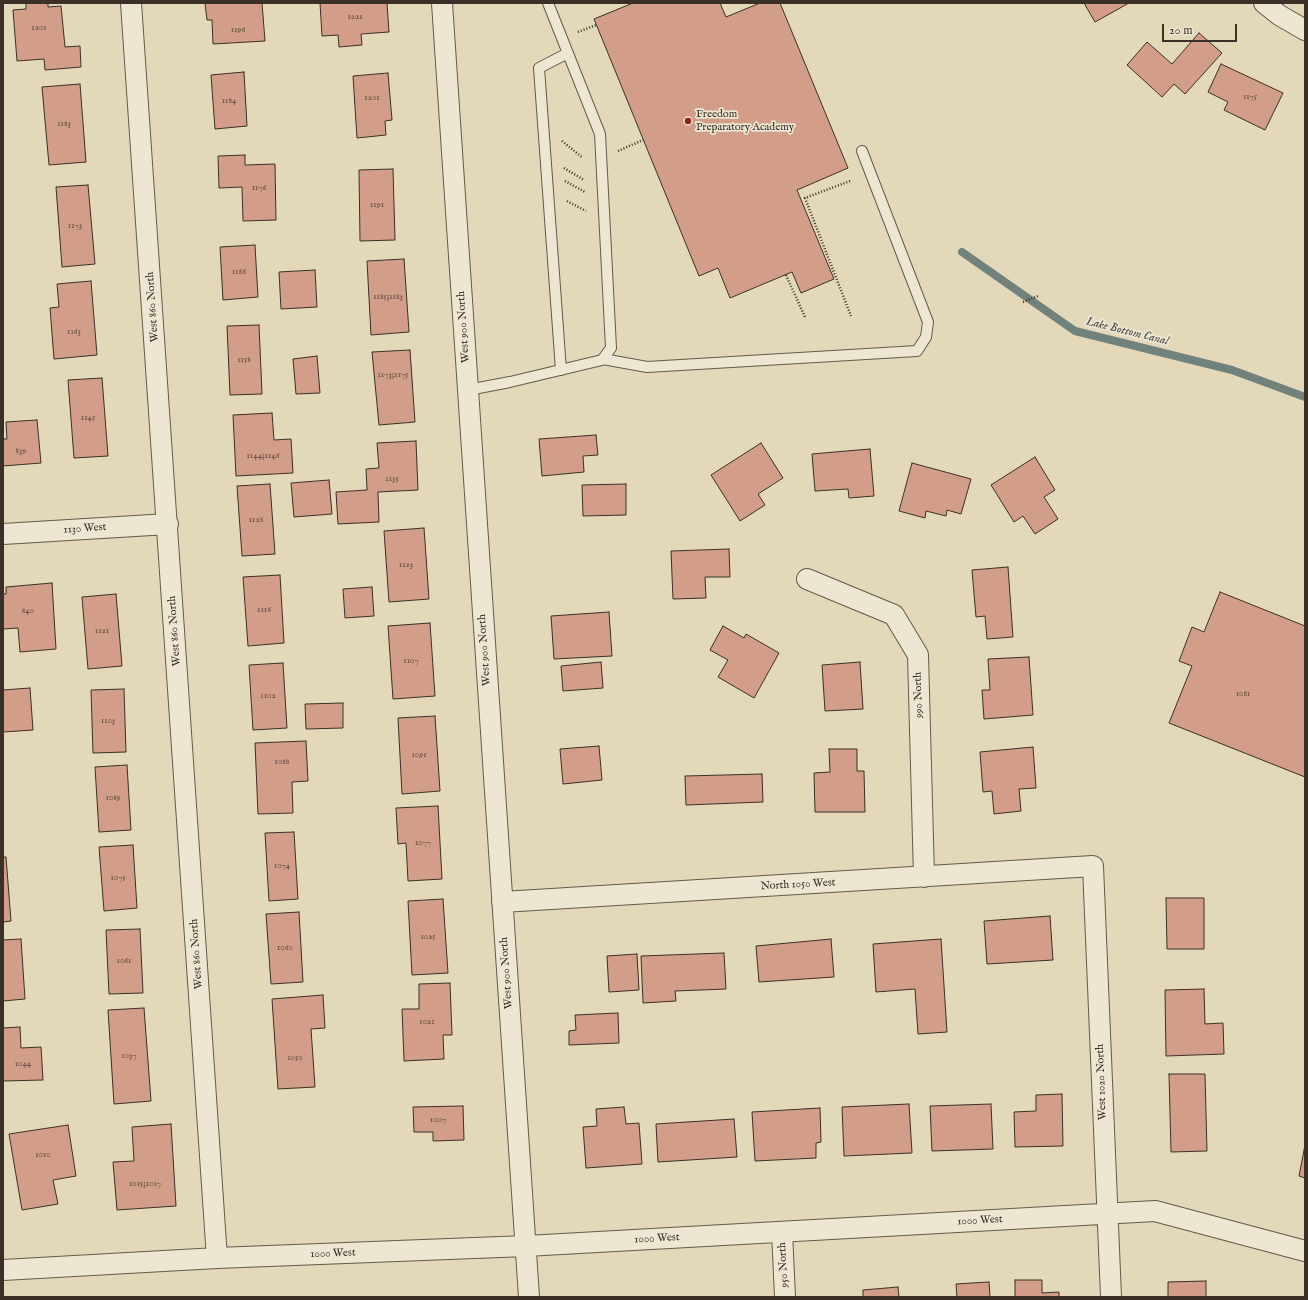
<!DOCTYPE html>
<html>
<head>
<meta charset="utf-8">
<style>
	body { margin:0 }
	#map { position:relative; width:1308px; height:1300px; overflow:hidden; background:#e3d8b9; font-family:"IM FELL English",serif }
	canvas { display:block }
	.frame { position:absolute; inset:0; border:4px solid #3a3027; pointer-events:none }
	.scale { position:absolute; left:1162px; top:24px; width:75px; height:18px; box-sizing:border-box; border:2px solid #3a3027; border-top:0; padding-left:5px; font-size:12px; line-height:14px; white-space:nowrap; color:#3a3027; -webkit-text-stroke:3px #ede6d2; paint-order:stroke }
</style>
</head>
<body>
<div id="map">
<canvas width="1308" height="1300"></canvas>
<div class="frame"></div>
<div class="scale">20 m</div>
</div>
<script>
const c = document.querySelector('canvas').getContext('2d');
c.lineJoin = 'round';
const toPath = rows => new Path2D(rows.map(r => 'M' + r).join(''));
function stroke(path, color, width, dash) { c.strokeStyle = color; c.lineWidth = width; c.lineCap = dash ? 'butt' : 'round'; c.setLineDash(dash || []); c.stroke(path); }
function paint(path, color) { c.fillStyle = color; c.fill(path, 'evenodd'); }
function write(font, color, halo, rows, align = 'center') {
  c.font = font + ' "IM FELL English",serif'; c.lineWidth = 3.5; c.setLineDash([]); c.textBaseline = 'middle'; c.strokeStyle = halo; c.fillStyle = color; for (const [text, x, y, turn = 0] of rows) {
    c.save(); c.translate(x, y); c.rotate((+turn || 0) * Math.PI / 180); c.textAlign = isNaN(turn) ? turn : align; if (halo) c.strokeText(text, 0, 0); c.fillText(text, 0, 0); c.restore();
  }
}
const stream = toPath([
	[962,252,1075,331,1232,370,1305,397]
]);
const building = toPath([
	[26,3,48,3,48,7,61,6,65,47,80,46,81,67,45,70,44,59,17,61,13,10,26,9,26,3],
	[205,3,262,3,265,41,213,44,212,20,207,20,205,3],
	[320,3,387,3,389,32,361,34,362,45,339,47,338,35,322,36,320,3],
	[633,3,720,3,726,17,760,3,780,3,848,168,797,190,834,279,801,293,792,272,730,298,718,268,699,276,594,19,633,3],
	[1084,3,1129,3,1095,22,1084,3],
	[1199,33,1222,53,1185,94,1174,84,1162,97,1127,65,1147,42,1172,64,1199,33],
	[1221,64,1283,93,1265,130,1224,110,1228,102,1208,92,1221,64],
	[244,72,247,126,215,129,211,75,244,72],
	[388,73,392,120,385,121,386,135,357,138,353,76,388,73],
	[80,84,86,162,49,165,42,87,80,84],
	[245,155,245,165,275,164,276,220,243,221,242,187,219,188,218,156,245,155],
	[393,169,395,240,360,241,359,170,393,169],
	[88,185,95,264,62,267,56,187,88,185],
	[255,245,258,297,223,300,220,247,255,245],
	[404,259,409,332,371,335,367,261,404,259],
	[315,270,317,307,281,309,279,272,315,270],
	[91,281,97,355,54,359,50,308,59,307,57,284,91,281],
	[259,325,262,394,230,395,227,326,259,325],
	[410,350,415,422,379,425,372,352,410,350],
	[317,356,320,393,296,394,293,359,317,356],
	[102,378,108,456,74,458,68,380,102,378],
	[272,413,274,440,291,439,293,473,236,476,233,415,272,413],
	[37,420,41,463,3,466,3,439,7,439,6,422,37,420],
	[596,435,598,455,583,456,584,472,542,476,539,439,596,435],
	[416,441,418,490,378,492,379,522,338,524,336,492,367,490,366,469,379,468,377,443,416,441],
	[761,443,783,478,758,494,765,505,740,521,711,475,761,443],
	[870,449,874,496,849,498,848,489,815,491,812,454,870,449],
	[1035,457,1055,490,1044,497,1058,519,1035,534,1023,516,1014,522,991,485,1035,457],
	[912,463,971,479,961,514,947,510,946,516,926,511,925,518,899,511,912,463],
	[329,480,332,514,294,517,291,483,329,480],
	[270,484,275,554,242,556,237,486,270,484],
	[626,484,626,515,583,516,582,485,626,484],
	[424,528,429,599,389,602,384,531,424,528],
	[729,549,730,577,705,577,706,598,673,599,671,551,729,549],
	[1008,567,1013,637,987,639,985,616,976,617,972,570,1008,567],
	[280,575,284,643,248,646,243,577,280,575],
	[52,583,56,649,20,652,18,628,3,629,3,594,6,594,6,587,52,583],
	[372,587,374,616,345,618,343,589,372,587],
	[1220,592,1305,626,1305,777,1169,723,1192,666,1179,661,1192,627,1204,632,1220,592],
	[116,594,122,666,88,669,82,597,116,594],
	[609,612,612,656,554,659,551,616,609,612],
	[430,623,435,696,393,699,388,626,430,623],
	[723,626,744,638,746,634,779,653,754,698,718,677,728,660,710,650,723,626],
	[1029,657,1033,715,984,719,982,690,990,690,988,659,1029,657],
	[601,662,603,688,563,691,561,666,601,662],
	[860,662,863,709,825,711,822,665,860,662],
	[283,663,287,728,253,730,249,665,283,663],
	[30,688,33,730,3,732,3,690,30,688],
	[124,689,126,752,93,753,91,690,124,689],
	[343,703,343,728,306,729,305,704,343,703],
	[435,716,440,791,402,794,398,718,435,716],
	[306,741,308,781,292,782,293,813,258,814,255,743,306,741],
	[599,746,602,780,563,784,560,749,599,746],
	[1033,747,1036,788,1019,789,1021,811,994,814,992,791,983,792,980,752,1033,747],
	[829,749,857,749,857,771,864,771,865,812,815,812,814,773,830,772,829,749],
	[127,765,131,830,99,832,95,767,127,765],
	[762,774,763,802,686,805,685,776,762,774],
	[438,806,442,879,408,881,406,843,398,844,396,808,438,806],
	[294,832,298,899,269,901,265,833,294,832],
	[133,845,137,908,104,911,99,847,133,845],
	[3,857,6,857,11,921,3,922,3,857],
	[1166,898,1204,898,1204,949,1167,949,1166,898],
	[443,899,448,973,412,975,408,901,443,899],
	[299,912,303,982,271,984,266,914,299,912],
	[1050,916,1053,960,987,964,984,921,1050,916],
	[140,929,143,993,109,994,106,930,140,929],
	[21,939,25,999,3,1001,3,940,21,939],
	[831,939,834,977,759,982,756,946,831,939],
	[941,939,947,1032,918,1034,915,989,876,992,873,944,941,939],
	[724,953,726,989,675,991,676,1001,643,1003,641,956,724,953],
	[637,954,639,990,609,992,607,956,637,954],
	[450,983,452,1035,443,1035,444,1059,404,1061,402,1009,419,1009,419,984,450,983],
	[1204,989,1205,1024,1223,1023,1224,1054,1166,1056,1165,990,1204,989],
	[323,995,325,1028,311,1029,315,1087,278,1089,272,999,323,995],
	[144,1008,151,1101,114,1104,108,1010,144,1008],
	[618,1013,619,1043,569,1045,569,1031,576,1030,575,1015,618,1013],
	[20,1027,21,1048,41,1047,43,1080,3,1081,3,1028,20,1027],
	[1169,1074,1205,1074,1207,1151,1171,1152,1169,1074],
	[1062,1094,1063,1146,1015,1147,1014,1112,1036,1111,1036,1095,1062,1094],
	[909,1104,912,1153,844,1156,842,1107,909,1104],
	[991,1104,993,1149,932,1151,930,1106,991,1104],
	[463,1106,464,1140,433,1141,433,1132,414,1132,413,1107,463,1106],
	[624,1107,626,1124,639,1123,642,1164,586,1168,583,1127,597,1126,596,1109,624,1107],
	[820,1108,821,1142,816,1143,816,1158,755,1161,752,1112,820,1108],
	[734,1119,737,1157,658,1162,656,1124,734,1119],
	[171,1124,176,1206,117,1210,113,1162,134,1161,132,1127,171,1124],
	[68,1125,76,1176,53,1180,58,1204,22,1210,9,1134,68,1125],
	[1305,1145,1305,1178,1299,1176,1305,1145],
	[1015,1280,1042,1280,1042,1293,1059,1292,1059,1297,1015,1297,1015,1280],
	[1206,1281,1206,1297,1168,1297,1168,1282,1206,1281],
	[989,1282,990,1297,957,1297,956,1284,989,1282],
	[898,1287,899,1297,863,1297,863,1290,898,1287]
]);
const path = toPath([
	[578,32,596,25],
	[562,141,583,158],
	[618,151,643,140],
	[564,168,584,180],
	[565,181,585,192],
	[850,181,805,198,851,316],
	[567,201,586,211],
	[786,275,805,317],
	[1023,302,1038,296]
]);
const service = toPath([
	[603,359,647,367,917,351,926,337,928,322,862,151],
	[561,370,539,68,568,53],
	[468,390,510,382,602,360,611,348,600,134,548,3]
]);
const minor = toPath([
	[131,3,217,1258],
	[442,3,529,1297],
	[1264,3,1279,15,1305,30],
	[3,534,168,524],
	[807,579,894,615,918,655,924,877],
	[502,902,1093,866,1111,1297],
	[782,1232,785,1297],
	[3,1270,217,1258,526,1246,1155,1211,1305,1251]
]);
const markers = [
	[688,121,4,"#8f2418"]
];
const numberNames = [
	["1221",355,17],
	["1201",39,28],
	["1196",238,30],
	["1175",1250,97],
	["1201",372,98],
	["1184",229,101],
	["1183",64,124],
	["1176",259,188],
	["1191",377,205],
	["1173",75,226],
	["1166",239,272],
	["1185;1183",388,297],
	["1163",74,332],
	["1158",244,360],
	["1173;1175",393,375],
	["1145",88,418],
	["839",21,451],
	["1144;1146",263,456],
	["1135",392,479],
	["1128",256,520],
	["1123",406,565],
	["1116",264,610],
	["840",28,611],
	["1121",102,631],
	["1107",411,661],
	["1081",1243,694],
	["1102",268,696],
	["1103",108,721],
	["1091",419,755],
	["1088",282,762],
	["1089",113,798],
	["1077",423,843],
	["1074",282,866],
	["1075",118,878],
	["1025",428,937],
	["1060",285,948],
	["1061",124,961],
	["1021",427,1022],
	["1037",129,1056],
	["1050",295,1058],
	["1044",23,1064],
	["1007",438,1120],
	["1010",43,1155],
	["1015;1017",145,1184]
];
const poiNames = [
	["Freedom",696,115],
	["Preparatory Academy",696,128]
];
const streetNames = [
	["West 860 North",153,307,-94],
	["West 900 North",464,327,-94],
	["1130 West",85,529,-4],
	["West 860 North",175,631,-94],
	["West 900 North",485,650,-94],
	["990 North",919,695,-92],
	["North 1050 West",798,885,-3],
	["West 860 North",197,954,-94],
	["West 900 North",507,973,-94],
	["West 1020 North",1102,1082,-92],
	["1000 West",980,1221,-3],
	["1000 West",657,1239,-3],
	["1000 West",333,1254,-2],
	["950 North",784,1265,-93]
];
const waterNames = [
	["Lake Bottom Canal",1127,332,14]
];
stroke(stream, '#71827c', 8);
paint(building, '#d29d89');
stroke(building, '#3a3027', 1);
stroke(service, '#645a4c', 12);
stroke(minor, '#645a4c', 22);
stroke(path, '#3a3027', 2.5, [1, 2]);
stroke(service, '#ede6d2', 10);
stroke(minor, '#ede6d2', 20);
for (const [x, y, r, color] of markers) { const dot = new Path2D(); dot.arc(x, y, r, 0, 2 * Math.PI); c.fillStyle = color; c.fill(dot); stroke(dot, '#ede6d2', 1.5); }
write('9px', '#604b40', null, numberNames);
write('11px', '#3a3027', '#ede6d2', poiNames, 'left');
write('11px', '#3a3027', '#ede6d2', streetNames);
write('italic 12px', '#4c4b43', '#ede6d2', waterNames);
</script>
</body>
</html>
